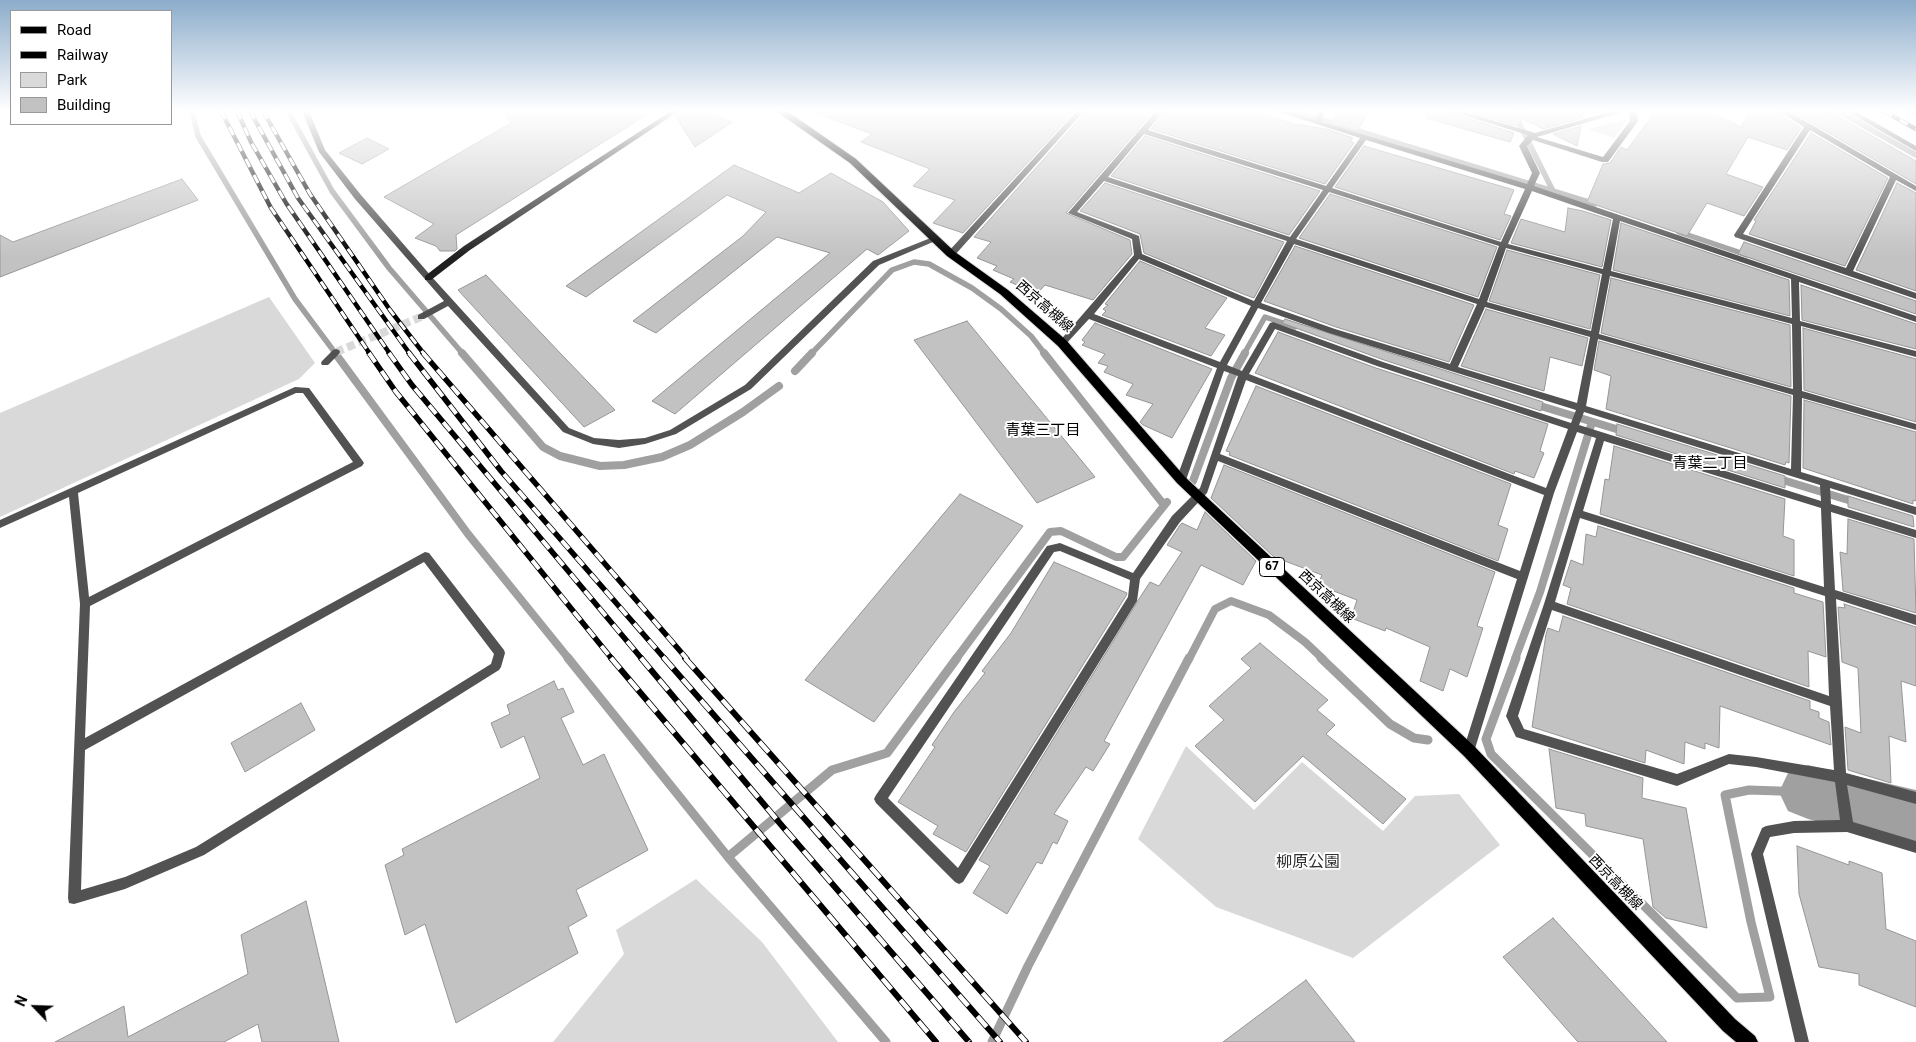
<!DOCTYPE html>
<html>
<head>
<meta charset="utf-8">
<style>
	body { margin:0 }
	#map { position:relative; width:1916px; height:1042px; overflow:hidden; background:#fff; font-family:Roboto,sans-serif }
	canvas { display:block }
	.legend { position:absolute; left:10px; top:10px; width:162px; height:115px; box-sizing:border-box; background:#fff; border:1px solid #999; margin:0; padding:6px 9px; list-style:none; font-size:15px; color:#000 }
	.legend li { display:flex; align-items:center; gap:10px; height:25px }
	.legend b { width:25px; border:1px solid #999 }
	.north { position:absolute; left:10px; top:982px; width:50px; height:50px; -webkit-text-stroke:4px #fff; paint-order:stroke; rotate:294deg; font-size:14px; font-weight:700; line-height:20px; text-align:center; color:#000 }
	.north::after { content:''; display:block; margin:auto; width:18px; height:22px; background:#000; clip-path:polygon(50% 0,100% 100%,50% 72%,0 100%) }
</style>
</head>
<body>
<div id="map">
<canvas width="1916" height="1042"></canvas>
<ul class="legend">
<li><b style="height:6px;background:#000"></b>Road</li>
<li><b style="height:6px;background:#000"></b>Railway</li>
<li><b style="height:14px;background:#d9d9d9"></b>Park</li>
<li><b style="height:14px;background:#c2c2c2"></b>Building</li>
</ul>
<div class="north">N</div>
</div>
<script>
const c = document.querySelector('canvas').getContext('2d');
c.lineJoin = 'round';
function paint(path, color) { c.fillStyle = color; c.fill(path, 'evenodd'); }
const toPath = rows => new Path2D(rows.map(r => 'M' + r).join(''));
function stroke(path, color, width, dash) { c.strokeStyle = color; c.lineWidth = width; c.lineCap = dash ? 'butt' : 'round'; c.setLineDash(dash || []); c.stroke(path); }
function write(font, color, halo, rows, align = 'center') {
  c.font = font + ' Roboto,"Noto Sans JP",sans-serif'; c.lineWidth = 4; c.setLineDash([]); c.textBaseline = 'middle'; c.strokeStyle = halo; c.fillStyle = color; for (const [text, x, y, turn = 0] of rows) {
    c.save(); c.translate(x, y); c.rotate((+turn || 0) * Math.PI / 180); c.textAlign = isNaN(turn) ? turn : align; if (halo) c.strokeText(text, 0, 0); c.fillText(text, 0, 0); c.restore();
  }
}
const green = toPath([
	[1629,118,1614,138,1588,129],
	[269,297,315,363,299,379,0,517,0,413],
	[1186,746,1254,810,1302,762,1383,831,1415,796,1459,794,1500,845,1353,958,1216,907,1138,839],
	[696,879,762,942,838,1042,553,1042,624,954,616,930]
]);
const streamFar2 = toPath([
	[192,111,198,136,295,299,336,354],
	[288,111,332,191,389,268,463,354],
	[1293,111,1595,204],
	[1521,111,1519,123,1552,189],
	[1838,111,1916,155],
	[1679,232,1747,255],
	[811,354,892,270,914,262,929,264,972,288,1001,309,1031,336,1045,354],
	[1244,354,1265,317,1295,327]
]);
const streamFar1 = toPath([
	[335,353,468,534,569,659],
	[462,353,543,447,560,456,600,466,624,465,662,457,690,445,743,412,779,386],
	[1044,353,1164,505],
	[795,371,812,353],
	[1534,404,1626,432],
	[1776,478,1858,503],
	[1193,481,1231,378,1245,353],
	[956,659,1050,532,1061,531,1116,557,1123,557,1167,502],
	[1189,659,1215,609,1231,601,1269,615,1305,642,1323,659],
	[1515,659,1540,592,1592,422]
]);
const stream = toPath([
	[568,658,728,857,886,1042],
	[1321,658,1390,724,1414,738,1428,740],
	[1516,658,1486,739,1491,754,1737,998,1770,997,1751,922,1725,795,1749,790,1808,792],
	[728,857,832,770,887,753,957,658],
	[992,1042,1028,966,1189,658]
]);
const river = toPath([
	[1808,765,1916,790,1916,846,1808,819,1788,811,1779,792,1788,773,1808,765]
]);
const building = toPath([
	[504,112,651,112,456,235,457,249,455,251,440,251,436,246,415,238,434,224,384,197,511,123,504,112],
	[681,112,707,112,732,122,695,147,675,116,681,112],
	[818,112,1074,112,963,233,933,223,955,200,913,186,930,169,861,142,872,134,818,114,818,112],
	[1086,112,1153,112,1066,213,1130,240,1132,254,1093,300,1045,285,1037,294,1010,282,1014,279,993,270,997,266,977,258,991,242,974,237,1086,112],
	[1164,112,1253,112,1295,124,1326,129,1353,138,1350,141,1354,143,1325,184,1151,129,1164,112],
	[1337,112,1369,112,1357,131,1330,123,1337,112],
	[1426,112,1448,112,1514,133,1510,142,1426,118,1426,112],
	[1470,112,1583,112,1582,118,1543,129,1521,118,1517,126,1470,112],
	[1655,112,1711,112,1741,127,1750,112,1777,112,1801,128,1787,150,1748,137,1726,174,1763,187,1744,216,1707,203,1687,236,1587,202,1603,164,1610,163,1621,147,1627,150,1655,112],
	[1793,112,1830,112,1916,161,1916,184,1793,112],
	[1581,126,1577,146,1553,134,1581,126],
	[1811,133,1888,178,1845,266,1749,234,1756,221,1754,220,1811,133],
	[1145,136,1320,191,1289,235,1111,176,1145,136],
	[367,138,389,149,362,164,339,153,367,138],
	[1364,146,1514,190,1504,214,1511,216,1500,240,1335,187,1364,146],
	[734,165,799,193,831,173,883,202,909,231,878,255,867,249,675,414,652,401,830,253,777,237,656,333,633,321,743,236,766,212,727,195,586,297,566,286,734,165],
	[182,179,198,200,0,277,0,235,13,242,182,179],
	[1105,183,1284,242,1254,298,1243,294,1144,253,1140,234,1080,211,1105,183],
	[1897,183,1916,193,1916,291,1856,270,1897,183],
	[1330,194,1497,247,1478,297,1299,238,1330,194],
	[1568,208,1583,211,1611,220,1602,267,1511,243,1521,219,1565,232,1568,208],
	[1621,223,1789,280,1790,316,1613,270,1621,223],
	[1744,242,1916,301,1916,314,1738,254,1744,242],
	[1295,246,1474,305,1449,362,1336,327,1264,301,1295,246],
	[1507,250,1600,275,1590,329,1489,301,1507,250],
	[1140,261,1227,298,1205,328,1225,335,1211,356,1102,315,1106,311,1103,309,1108,305,1105,304,1140,261],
	[486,275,562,355,615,410,584,427,458,290,486,275],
	[1611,278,1790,325,1791,387,1601,333,1611,278],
	[1801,285,1916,324,1916,349,1802,320,1801,285],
	[1486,309,1588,338,1582,366,1550,357,1544,391,1461,366,1486,309],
	[1285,319,1543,402,1541,411,1384,360,1282,323,1285,319],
	[967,321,1095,477,1037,503,914,340,967,321],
	[1095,323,1212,369,1172,438,1143,425,1140,422,1153,404,1126,395,1133,384,1104,372,1108,366,1098,363,1105,354,1082,345,1085,342,1082,340,1095,323],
	[1803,328,1916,359,1916,422,1804,390,1803,328],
	[1278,332,1376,368,1548,424,1540,451,1544,453,1534,478,1515,471,1514,474,1255,373,1278,332],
	[1599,341,1791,396,1789,463,1786,462,1785,465,1606,409,1611,376,1594,370,1599,341],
	[1256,386,1511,484,1498,525,1508,529,1498,561,1229,455,1230,452,1226,451,1256,386],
	[1804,400,1916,432,1916,501,1913,500,1913,504,1803,468,1804,400],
	[1617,424,1785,476,1785,488,1616,435,1617,424],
	[1614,446,1785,499,1783,536,1794,540,1794,576,1600,514,1605,479,1609,480,1614,446],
	[1224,465,1495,572,1477,626,1483,628,1467,677,1450,669,1443,691,1420,681,1430,647,1386,628,1385,631,1351,618,1357,600,1318,585,1322,575,1274,557,1211,498,1224,465],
	[960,494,1023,526,874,722,805,680,960,494],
	[1848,496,1913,516,1914,527,1848,507,1848,496],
	[1205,512,1256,561,1243,585,1201,565,1104,741,1110,744,1093,771,1086,767,1054,814,1068,821,1057,844,1053,842,1042,864,1037,862,1007,914,973,893,990,866,979,860,1139,599,1150,582,1159,586,1182,552,1167,545,1180,525,1182,523,1197,530,1205,512],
	[1848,519,1914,539,1916,613,1843,591,1840,552,1847,554,1848,519],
	[1598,526,1794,588,1794,593,1823,602,1826,657,1808,651,1809,687,1567,604,1571,588,1563,585,1571,560,1583,565,1586,534,1596,537,1598,526],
	[1054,562,1127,593,1126,596,966,852,933,834,938,826,898,802,935,747,932,745,954,712,985,673,982,671,1011,633,1054,562],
	[1844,604,1916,627,1916,686,1901,681,1906,742,1889,736,1891,783,1848,770,1845,727,1861,733,1858,668,1842,662,1838,607,1845,608,1844,604],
	[1563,616,1810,701,1810,709,1819,712,1819,718,1829,722,1831,745,1720,706,1719,748,1705,743,1705,749,1685,742,1684,764,1646,750,1645,763,1532,727,1546,634,1548,628,1559,632,1563,616],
	[1260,643,1328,700,1317,710,1335,725,1326,734,1406,799,1383,824,1303,756,1255,802,1195,746,1224,720,1209,706,1251,668,1241,659,1260,643],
	[554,681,558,690,563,688,574,712,561,718,583,765,604,754,648,850,576,890,587,916,568,927,578,953,456,1023,425,924,405,935,385,865,404,855,402,849,540,778,524,736,501,748,491,723,510,714,507,705,554,681],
	[301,703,315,730,245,772,231,743,301,703],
	[1549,749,1643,778,1642,798,1686,808,1707,928,1666,918,1653,907,1643,839,1586,826,1585,814,1556,808,1549,749],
	[1797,846,1849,865,1849,861,1882,873,1886,929,1916,941,1916,1007,1859,985,1859,974,1819,967,1799,894,1797,846],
	[306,901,339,1042,262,1042,258,1024,224,1042,55,1042,124,1006,128,1037,248,974,241,935,306,901],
	[1553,918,1667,1042,1578,1042,1503,957,1553,918],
	[1306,980,1355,1042,1223,1042,1306,980]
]);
const streetTunnel = toPath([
	[336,352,421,317]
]);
const street = toPath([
	[302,111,309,111,325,150,361,195,431,276,569,428,594,438,619,440,645,438,670,430,745,385,873,261,933,237,936,237,940,239,879,265,751,389,676,434,645,444,619,448,593,444,563,432,448,306,424,319,418,319,418,315,444,301,355,199,319,152,302,111],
	[1077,111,1084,111,954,256,948,256,948,252,1077,111],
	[1156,111,1163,111,1148,130,1326,186,1360,138,1276,111,1288,111,1315,120,1318,111,1325,111,1321,122,1527,184,1532,173,1519,146,1528,135,1450,111,1462,111,1535,133,1613,111,1626,111,1537,137,1603,157,1630,121,1629,111,1636,111,1638,121,1608,162,1602,162,1533,140,1527,146,1540,173,1534,186,1916,316,1916,322,1799,282,1800,321,1916,351,1916,357,1801,326,1802,391,1916,424,1916,430,1802,398,1801,472,1916,507,1916,515,1830,488,1831,504,1916,530,1916,538,1831,512,1835,590,1916,615,1916,625,1836,599,1846,773,1916,792,1916,804,1847,785,1853,822,1916,841,1916,853,1847,832,1794,833,1770,837,1763,854,1809,1042,1795,1042,1751,854,1762,828,1766,826,1794,821,1840,820,1835,782,1756,767,1729,764,1677,786,1516,737,1506,716,1544,604,1596,438,1577,432,1554,493,1473,755,1469,756,1465,755,1463,751,1517,579,1218,461,1207,493,1180,522,1140,579,1137,601,963,882,959,884,955,882,876,803,874,799,876,795,1047,546,1060,543,1133,573,1172,516,1200,488,1238,376,1224,371,1186,480,1181,484,1176,480,1217,368,1089,319,1065,345,1062,346,1058,343,1134,255,1132,239,1068,213,1156,111],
	[1144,134,1323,190,1290,237,1108,177,1144,134],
	[1366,140,1525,189,1501,242,1332,188,1366,140],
	[1104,181,1287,241,1254,301,1142,254,1139,236,1077,212,1104,181],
	[1532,191,1613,219,1603,269,1508,244,1532,191],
	[1329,192,1499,246,1479,299,1296,239,1329,192],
	[1620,221,1791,279,1792,318,1611,271,1620,221],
	[1294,244,1477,304,1450,364,1335,329,1261,303,1294,244],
	[1506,248,1602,274,1591,331,1487,302,1506,248],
	[1139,259,1251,306,1220,362,1094,314,1139,259],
	[1610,276,1792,324,1793,389,1599,334,1610,276],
	[1485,307,1590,337,1577,403,1458,367,1485,307],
	[1258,308,1329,333,1576,410,1571,423,1383,362,1273,322,1270,323,1242,371,1227,365,1258,308],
	[1275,329,1377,366,1568,429,1546,488,1249,374,1275,329],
	[1598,339,1793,395,1791,469,1586,406,1598,339],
	[1246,380,1544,495,1520,571,1220,454,1246,380],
	[1584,412,1820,485,1821,501,1579,425,1584,412],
	[1604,441,1821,508,1824,587,1583,511,1604,441],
	[1580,518,1825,596,1829,696,1555,602,1580,518],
	[1060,551,1130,580,1128,597,958,868,888,798,1054,552,1060,551],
	[1552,610,1830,706,1834,770,1756,757,1729,754,1677,774,1524,729,1518,716,1552,610],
	[1779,111,1788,111,1916,186,1916,191,1896,180,1853,271,1916,293,1916,299,1735,237,1734,235,1804,127,1779,111],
	[1810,130,1890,177,1846,268,1743,234,1810,130],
	[1846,111,1855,111,1916,146,1916,151,1846,111],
	[336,349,339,350,340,352,339,354,328,365,322,365,321,363,322,361,333,350,336,349],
	[295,387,309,388,362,460,364,463,362,466,90,606,85,738,425,552,429,553,504,650,505,653,501,667,499,670,204,855,125,889,74,904,69,903,68,898,80,604,69,497,0,528,0,520,295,387],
	[296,393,303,393,353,462,89,597,78,493,296,393],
	[424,562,494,654,491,664,196,847,125,877,81,890,85,750,424,562]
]);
const secondary = toPath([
	[671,111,679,111,470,250,431,280,425,280,425,276,464,246,671,111]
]);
const primary = toPath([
	[776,111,787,111,856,159,955,252,1008,290,1066,340,1185,477,1474,746,1735,1019,1755,1036,1758,1042,1736,1042,1723,1031,1464,756,1177,483,1058,346,1000,294,947,256,850,163,776,111]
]);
const railFar2 = toPath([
	[221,111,271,208,370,354],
	[237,111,251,142,286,203,390,354],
	[250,111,298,198,410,354],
	[263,111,310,194,390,310,424,354],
	[1884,111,1916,129],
	[1912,111,1916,113]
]);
const railFar1 = toPath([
	[369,353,396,392,612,659],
	[389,353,412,385,642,659],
	[409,353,501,471,665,659],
	[423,353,687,659]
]);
const rail = toPath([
	[611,658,936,1042],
	[641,658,783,827,969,1042],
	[664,658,1000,1042],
	[685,658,1026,1042]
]);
const shields = [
	[1272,567,25]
];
const shieldNames = [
	["67",1272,567]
];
const streetNames = [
	["西京高槻線",1044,307,41],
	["西京高槻線",1326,597,43],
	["西京高槻線",1615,883,46]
];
const neighbourhoodNames = [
	["青葉三丁目",1043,431],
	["青葉二丁目",1710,464]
];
const nearParknames = [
	["柳原公園",1308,863]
];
paint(green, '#d9d9d9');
stroke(streamFar2, '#a0a0a0', 5.5);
stroke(streamFar1, '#a0a0a0', 8);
stroke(stream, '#a0a0a0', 9);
paint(river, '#a0a0a0');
paint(building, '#c2c2c2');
stroke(building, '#969696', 1);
stroke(streetTunnel, '#d9d9d9', 8, [8, 4]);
stroke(primary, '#dbdbdb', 2);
paint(street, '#525252');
paint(secondary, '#1f1f1f');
paint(primary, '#000');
stroke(railFar2, '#000', 4.5);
stroke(railFar1, '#000', 5.5);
stroke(rail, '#000', 6);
stroke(railFar2, '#fff', 3, [9]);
stroke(railFar1, '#fff', 4, [11]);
stroke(rail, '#fff', 4.5, [14]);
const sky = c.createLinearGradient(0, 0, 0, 257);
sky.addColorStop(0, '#8baccb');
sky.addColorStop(0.43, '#fff');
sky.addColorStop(1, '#ffffff00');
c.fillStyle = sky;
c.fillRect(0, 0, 1916, 257);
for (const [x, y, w] of shields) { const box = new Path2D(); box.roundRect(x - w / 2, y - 9.5, w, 19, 4); c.fillStyle = '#fff'; c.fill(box); stroke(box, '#000', 1); }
write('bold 12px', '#000', null, shieldNames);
write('14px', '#000', '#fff', streetNames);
write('15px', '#000', '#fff', neighbourhoodNames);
write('16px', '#303030', '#fff', nearParknames);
</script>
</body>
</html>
